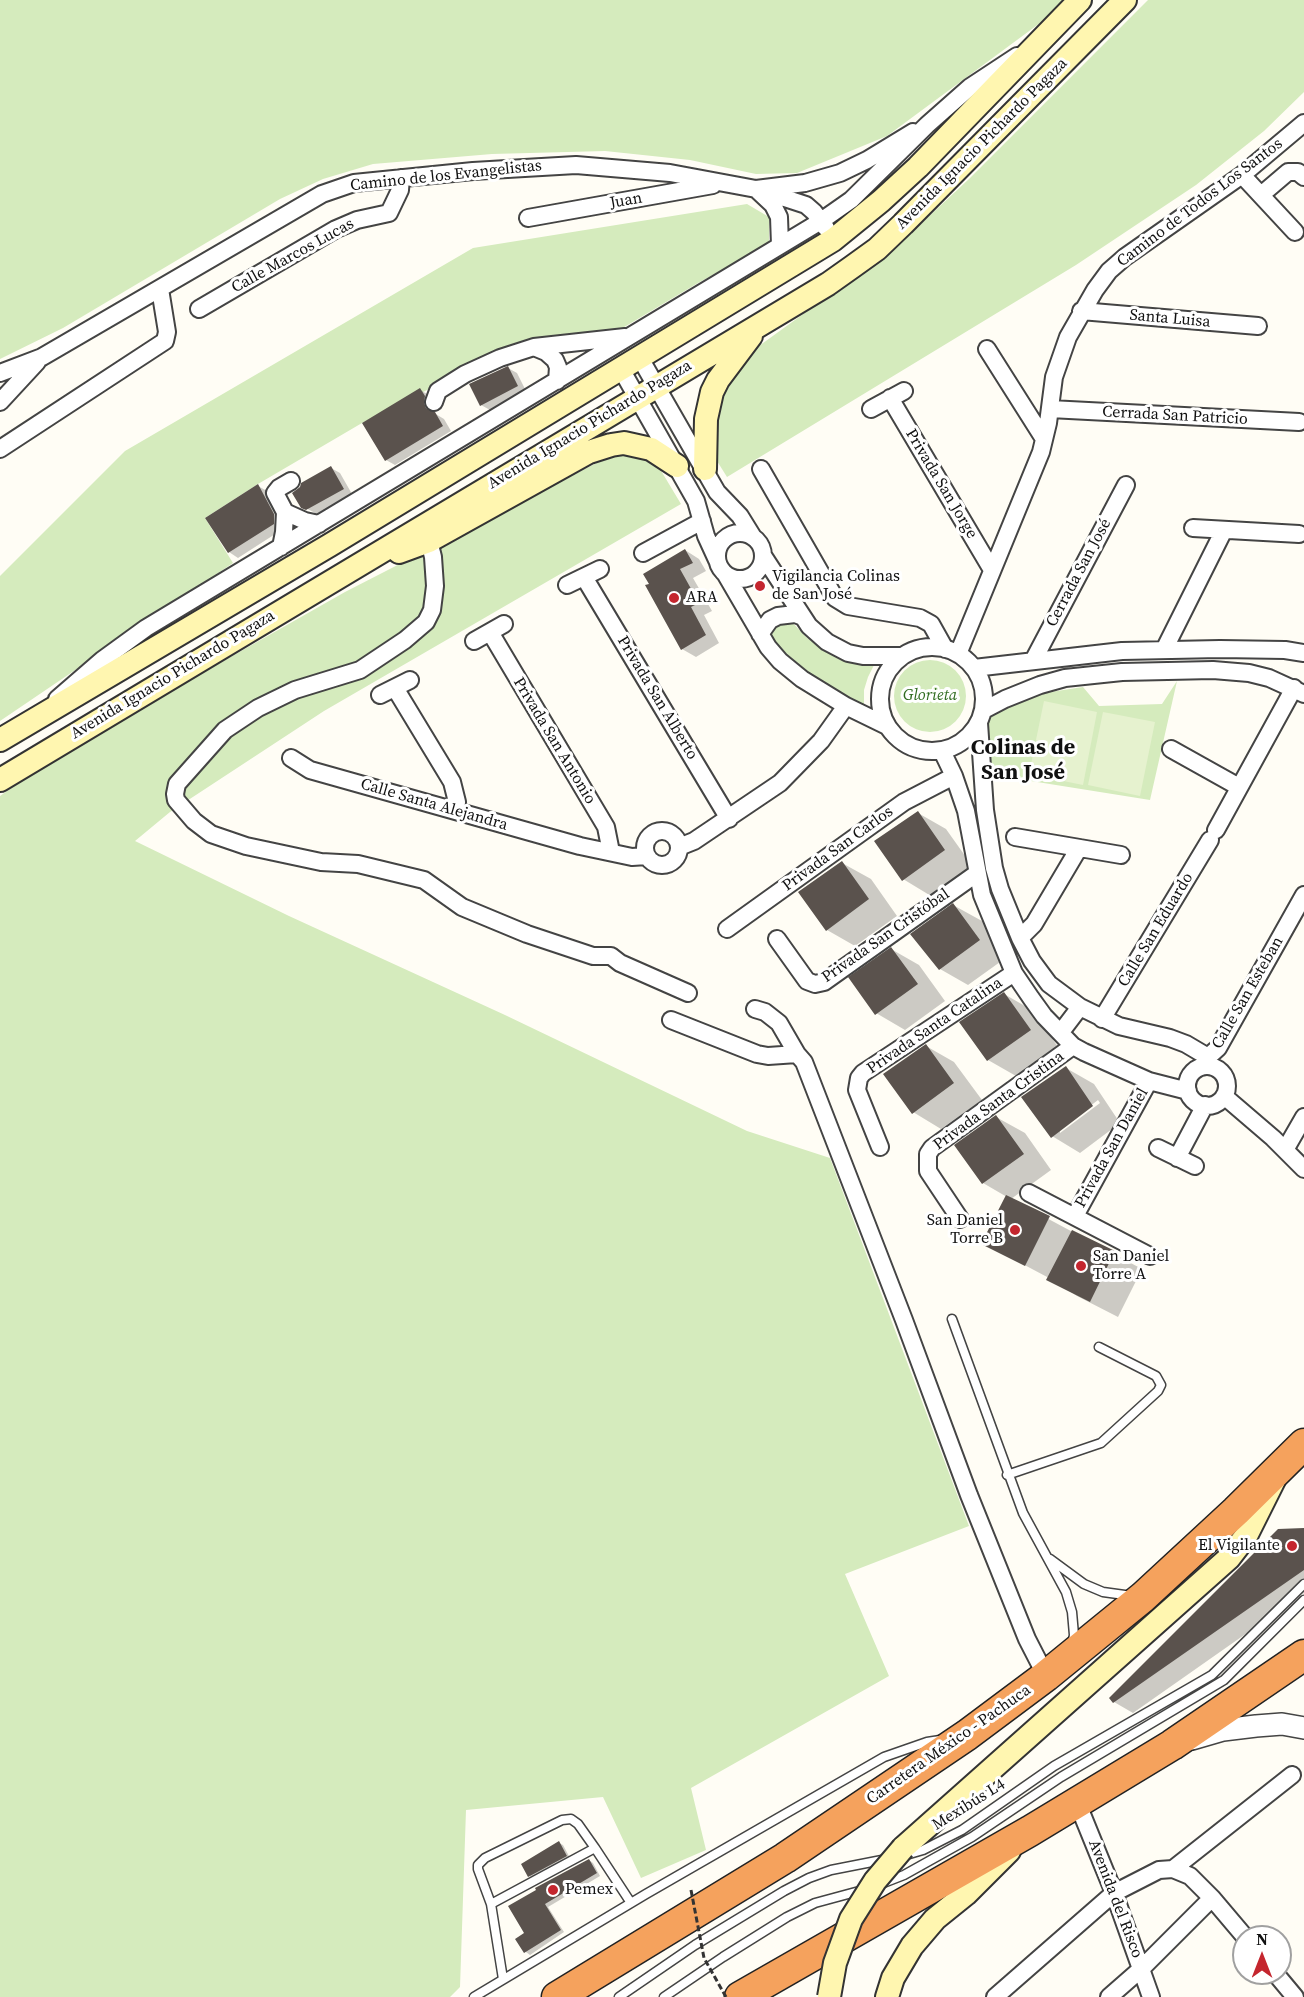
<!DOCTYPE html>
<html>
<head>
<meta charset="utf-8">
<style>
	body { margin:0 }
	#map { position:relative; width:1304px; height:1997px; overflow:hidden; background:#fffdf5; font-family:"Source Serif 4",serif }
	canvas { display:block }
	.north { position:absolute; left:1232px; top:1925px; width:60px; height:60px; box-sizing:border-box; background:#fff; border:2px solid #a0a0a0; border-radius:50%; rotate:0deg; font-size:16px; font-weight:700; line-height:24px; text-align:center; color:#111 }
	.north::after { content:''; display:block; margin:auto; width:21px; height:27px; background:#c4262e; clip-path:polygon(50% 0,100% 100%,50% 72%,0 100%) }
</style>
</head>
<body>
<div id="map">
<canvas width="1304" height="1997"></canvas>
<div class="north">N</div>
</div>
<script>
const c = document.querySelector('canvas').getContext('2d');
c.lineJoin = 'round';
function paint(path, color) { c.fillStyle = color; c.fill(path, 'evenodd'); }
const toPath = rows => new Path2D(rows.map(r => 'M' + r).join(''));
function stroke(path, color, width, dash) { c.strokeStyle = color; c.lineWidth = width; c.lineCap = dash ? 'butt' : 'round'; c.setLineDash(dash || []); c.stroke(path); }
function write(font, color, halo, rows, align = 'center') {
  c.font = font + ' "Source Serif 4",serif'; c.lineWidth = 6; c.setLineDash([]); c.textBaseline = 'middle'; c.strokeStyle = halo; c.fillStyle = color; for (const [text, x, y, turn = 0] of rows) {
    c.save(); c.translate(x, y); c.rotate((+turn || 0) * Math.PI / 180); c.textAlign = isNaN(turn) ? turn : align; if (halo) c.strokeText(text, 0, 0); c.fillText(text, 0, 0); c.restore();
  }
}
const green = toPath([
	[0,0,1063,0,1040,23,887,136,797,173,756,174,690,160,605,151,492,154,373,164,323,179,280,199,63,328,0,359],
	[1148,0,1304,0,1304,92,1264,131,1196,185,1076,265,727,477,717,461,713,419,727,383,752,351,896,247,969,179],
	[747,204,769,217,769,244,698,283,621,329,576,333,502,352,362,423,258,484,205,518,233,563,0,721,0,576,125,451,473,248],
	[618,452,657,464,681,504,324,711,170,812,135,841,289,916,505,1015,747,1131,830,1158,969,1526,845,1574,889,1676,691,1788,706,1850,641,1878,603,1797,466,1810,460,1987,450,1997,0,1997,0,796,58,755,345,592],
	[789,619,807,638,828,652,849,660,875,663,868,677,864,690,864,708,816,678,773,643,769,636,772,623],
	'894 696a36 36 0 1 1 72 0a36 36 0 1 1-72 0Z',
	[1177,681,1150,800,987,774,985,728,992,711,1031,695,1083,687,1099,706,1162,704]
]);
const pitch = toPath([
	[1044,701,1097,712,1083,785,1029,774],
	[1103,712,1155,722,1140,796,1088,785]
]);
const shadow = toPath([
	[508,368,517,373,526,391,490,410,481,405],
	[420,390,429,395,434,413,444,419,451,431,395,465,386,460],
	[331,468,340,473,352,494,317,514,302,506,301,488],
	[258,486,267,491,283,521,283,529,238,558,229,552],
	[685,550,699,559,706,571,693,578,712,611,704,615,719,643,696,657,682,649,647,586],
	[918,813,946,829,973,867,931,896,903,879],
	[842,863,871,879,897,916,855,946,827,930],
	[953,905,982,921,1007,957,968,985,940,969],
	[891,949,919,965,945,1001,905,1030,876,1013],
	[1004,994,1032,1010,1058,1047,1016,1076,988,1060],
	[926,1046,954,1062,982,1100,941,1129,913,1112],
	[1066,1068,1094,1084,1120,1123,1080,1153,1052,1136],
	[1098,1100,1100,1103,1060,1133,1060,1129],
	[996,1117,1025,1133,1051,1170,1011,1199,1142,1269,1118,1317,1077,1296,1049,1278,983,1243,1007,1197,983,1183],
	[1304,1530,1304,1593,1133,1713,1114,1702],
	[559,1843,563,1845,570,1858,533,1878,529,1876],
	[589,1860,593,1863,600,1876,548,1907,564,1932,530,1955,526,1952,517,1939,526,1934,510,1907]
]);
const building = toPath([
	[508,366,518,386,480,406,469,384],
	[420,388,425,396,424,403,426,408,435,412,443,426,385,461,362,423],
	[331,466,344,489,306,510,301,508,292,493,300,487,301,483],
	[258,484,274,514,274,524,228,553,205,518],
	[685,549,693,563,680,569,699,603,691,607,706,635,681,650,645,585,649,584,643,574],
	[918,811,945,850,902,881,874,841],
	[842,861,869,899,826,931,798,892],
	[953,903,980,940,939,970,910,934],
	[891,947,918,984,875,1015,848,977],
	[1004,992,1031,1030,987,1061,959,1022],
	[926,1044,954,1083,912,1114,883,1074],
	[1066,1066,1093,1106,1051,1138,1021,1097],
	[996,1115,1024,1154,982,1184,954,1145],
	[1006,1195,1050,1216,1025,1266,981,1244],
	[1072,1230,1115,1251,1090,1302,1046,1280],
	[1304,1528,1304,1570,1113,1703,1109,1698,1278,1529],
	[559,1841,567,1856,528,1877,521,1864],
	[589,1859,597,1873,545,1904,561,1930,524,1953,515,1939,524,1933,508,1906,536,1890,535,1888]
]);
const service = toPath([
	[952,1319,1023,1513,1066,1592,1072,1612,1074,1635,1072,1645],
	[1007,1475,1101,1443,1158,1391,1161,1385,1156,1376,1099,1347],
	[1050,1559,1084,1584,1103,1592,1132,1596],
	[906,1855,923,1850,962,1830,1054,1766,1212,1675,1304,1584],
	[881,1884,904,1875,972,1837,1061,1777,1224,1680,1304,1600],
	[491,1904,595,1848],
	[503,1979,491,1904,478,1869,478,1865,485,1858,562,1820,571,1819,578,1824,595,1848,631,1903],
	[474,1997,646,1894,884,1757,927,1742,940,1740],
	[619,1997,695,1945,784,1891,809,1878,831,1870,887,1859],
	[664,1997,723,1957,787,1917,815,1903,863,1890]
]);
const minor = toPath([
	[1242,175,1295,232],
	[757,190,773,205,779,217,780,245],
	[760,190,806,205,814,212,826,228],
	[1261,195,1288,172,1298,172,1304,177],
	[528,218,713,185],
	[199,309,336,229,357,220,389,213,400,190,401,178],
	[1081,311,1258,326],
	[534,347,546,352,555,360,558,367,557,381],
	[987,349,1044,439],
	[640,358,717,492,740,516,753,537],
	[621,369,696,501,706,536,717,560],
	[0,373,42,357,322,194,354,183,473,171,576,165,670,173,756,189,805,183,840,173,867,160,913,132],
	[890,398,992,570],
	[0,402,37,362],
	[434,402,438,391,465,374,500,358,534,347,625,337],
	[871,409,904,391],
	[1050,409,1299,422],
	[0,449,165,341,167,332,160,289],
	[761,469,835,598,848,606,920,618,931,624,945,649],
	[285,512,305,521,319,524],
	[1193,528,1299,534],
	'717 556a23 23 0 1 1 46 0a23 23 0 1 1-46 0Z',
	[429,541,433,557,435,586,432,610,426,622,405,640,360,670,295,690,258,708,225,730,177,784,175,794,176,800,194,821,211,834,246,846,321,862,358,864,424,880,462,907,527,934,593,956,611,956,620,963,688,993],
	[281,547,284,532,285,512,275,493,279,488,291,481],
	[643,553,702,521],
	[764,557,809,626,827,642,848,653,863,656,903,656],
	[726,575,768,647,780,661,802,679,846,706,887,726],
	[584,577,729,819],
	[567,585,600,569],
	[490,632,606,827,611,852],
	[760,634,770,620,778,616,795,614,803,617],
	[474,641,504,624],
	'880 699a52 52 0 1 1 104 0a52 52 0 1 1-104 0Z',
	[1164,650,1224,530],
	[958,654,1041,452,1048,423,1054,377,1068,337,1095,290,1109,271,1125,257,1242,175,1304,123],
	[1033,661,1126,485],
	[974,668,1122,651,1220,649,1285,650,1304,653],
	[395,688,452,782,457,802,456,811],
	[380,695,410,680],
	[57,699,102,660,146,628,821,221,851,200,927,125,970,87,1017,56],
	[984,710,1005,699,1040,685,1065,678,1122,672,1213,670,1249,673,1269,678,1304,694],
	[979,723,985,810,994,868,1000,889,1020,938,1032,961,1049,984,1080,1007,1119,1026,1170,1038,1186,1044,1208,1057,1210,1066],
	[1171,749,1239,787],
	[942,751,954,776,966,811,982,895,1014,973,1031,998,1044,1016,1073,1046,1084,1052,1149,1081,1188,1091],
	[291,758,310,770,580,846,632,857,647,856],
	[1216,830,1294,688],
	'645 848a17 17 0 1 1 34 0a17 17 0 1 1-34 0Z',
	[1015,837,1121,855],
	[679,847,694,841,780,783,821,741,846,706],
	[727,929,904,802,954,776],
	[1020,938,1034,924,1079,848],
	[777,939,807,981,815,984,824,982,976,874],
	[755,1009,765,1012,779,1023,797,1054,804,1062,904,1320,969,1495,1027,1639,1046,1676],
	[1102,1019,1210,840],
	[671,1020,757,1054,768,1056,797,1054],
	[1061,1032,1080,1007],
	[1208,1057,1218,1048,1304,895],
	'1187 1086a20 20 0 1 1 40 0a20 20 0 1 1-40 0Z',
	[1224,1096,1273,1138,1304,1169],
	[880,1147,857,1090,859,1078,863,1073,1014,973],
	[1158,1148,1195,1166],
	[1285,1150,1304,1117],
	[1177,1158,1205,1105],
	[1029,1193,1150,1256],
	[1075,1216,1149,1081],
	[960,1219,928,1171,928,1154,932,1148,1073,1046],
	[1077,1802,1114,1893,1151,1997],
	[1173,1869,1292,1775],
	[1275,1973,1295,1997],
	[995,1997,1114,1893,1159,1870,1173,1869,1190,1876,1212,1898,1245,1937],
	[1109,1997,1141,1969,1212,1898]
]);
const tertiary = toPath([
	[1192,1739,1223,1730,1256,1726,1282,1724,1304,1728]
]);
const secondary = toPath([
	[705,469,706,419,712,392,718,380,751,336],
	[399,552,429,541,589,452,611,445,624,443,651,449,677,466],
	[0,740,330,545,833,240,881,201,918,167,1080,0],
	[0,780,828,284,852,267,877,249,903,224,1125,0],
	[903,1848,1229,1558,1246,1536,1274,1480],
	[887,1997,893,1978,912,1946,935,1919,966,1894,1009,1851]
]);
const motorway = toPath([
	[557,1997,785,1858,967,1735,1046,1676,1143,1597,1236,1511,1304,1444],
	[740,1997,1030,1831,1172,1745,1304,1655]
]);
const pathBridge = toPath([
	[691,1890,704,1958,726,1997]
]);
const secondaryBridge = toPath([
	[829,1997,835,1963,851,1919,875,1881,903,1848]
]);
const markers = [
	[760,586,6,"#c4262e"],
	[674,598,6,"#c4262e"],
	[1015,1230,6,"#c4262e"],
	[1081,1266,6,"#c4262e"],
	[1292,1546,6,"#c4262e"],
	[553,1890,6,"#c4262e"]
];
const streetNames = [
	["Avenida Ignacio Pichardo Pagaza",982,144,-45],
	["Camino de los Evangelistas",446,176,-6],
	["Juan",626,201,-10],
	["Camino de Todos Los Santos",1200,203,-37],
	["Calle Marcos Lucas",293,256,-29],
	["Santa Luisa",1170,319,5],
	["Cerrada San Patricio",1175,416,3],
	["Avenida Ignacio Pichardo Pagaza",590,425,-31],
	["Privada San Jorge",941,484,59],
	["Cerrada San José",1079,573,-62],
	["Avenida Ignacio Pichardo Pagaza",173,675,-31],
	["Privada San Alberto",657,698,59],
	["Privada San Antonio",554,741,59],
	["Calle Santa Alejandra",434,805,16],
	["Privada San Carlos",838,849,-36],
	["Calle San Eduardo",1156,930,-59],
	["Privada San Cristóbal",886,936,-35],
	["Calle San Esteban",1248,993,-60],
	["Privada Santa Catalina",935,1026,-34],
	["Privada Santa Cristina",999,1101,-36],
	["Privada San Daniel",1112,1148,-61],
	["Carretera México - Pachuca",949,1745,-35],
	["Mexibús L4",969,1805,-32],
	["Avenida del Risco",1115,1899,69]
];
const poiNames = [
	["Vigilancia Colinas",772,577],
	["de San José",772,595],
	["ARA",686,598],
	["San Daniel",1003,1221,"right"],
	["Torre B",1003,1239,"right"],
	["San Daniel",1093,1257],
	["Torre A",1093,1275],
	["El Vigilante",1280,1546,"right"],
	["Pemex",565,1890]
];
const parkNames = [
	["Glorieta",930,696]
];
const districtNames = [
	["Colinas de",1023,748],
	["San José",1023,773]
];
paint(green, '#d5ebbd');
paint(pitch, '#e6f2cf');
paint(shadow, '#0003');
paint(building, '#5a524d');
stroke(service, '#444', 11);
stroke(minor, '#444', 20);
stroke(tertiary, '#444', 24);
stroke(secondary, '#333', 26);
stroke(motorway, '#222', 33);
stroke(service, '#fff', 8);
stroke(minor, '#fff', 16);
stroke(tertiary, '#fff', 21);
stroke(secondary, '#fff6b0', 22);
stroke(motorway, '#f5a25d', 30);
stroke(secondaryBridge, '#333', 26, []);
stroke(pathBridge, '#333', 3, [6, 3]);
stroke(secondaryBridge, '#fff6b0', 22);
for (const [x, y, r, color] of markers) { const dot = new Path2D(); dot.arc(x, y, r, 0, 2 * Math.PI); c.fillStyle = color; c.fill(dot); stroke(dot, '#fff', 2); }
write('16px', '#111', '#fff', streetNames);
write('16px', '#111', '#fff', poiNames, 'left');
write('italic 16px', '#2f6b1f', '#fff', parkNames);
write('bold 22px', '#111', '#fff', districtNames);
</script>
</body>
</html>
